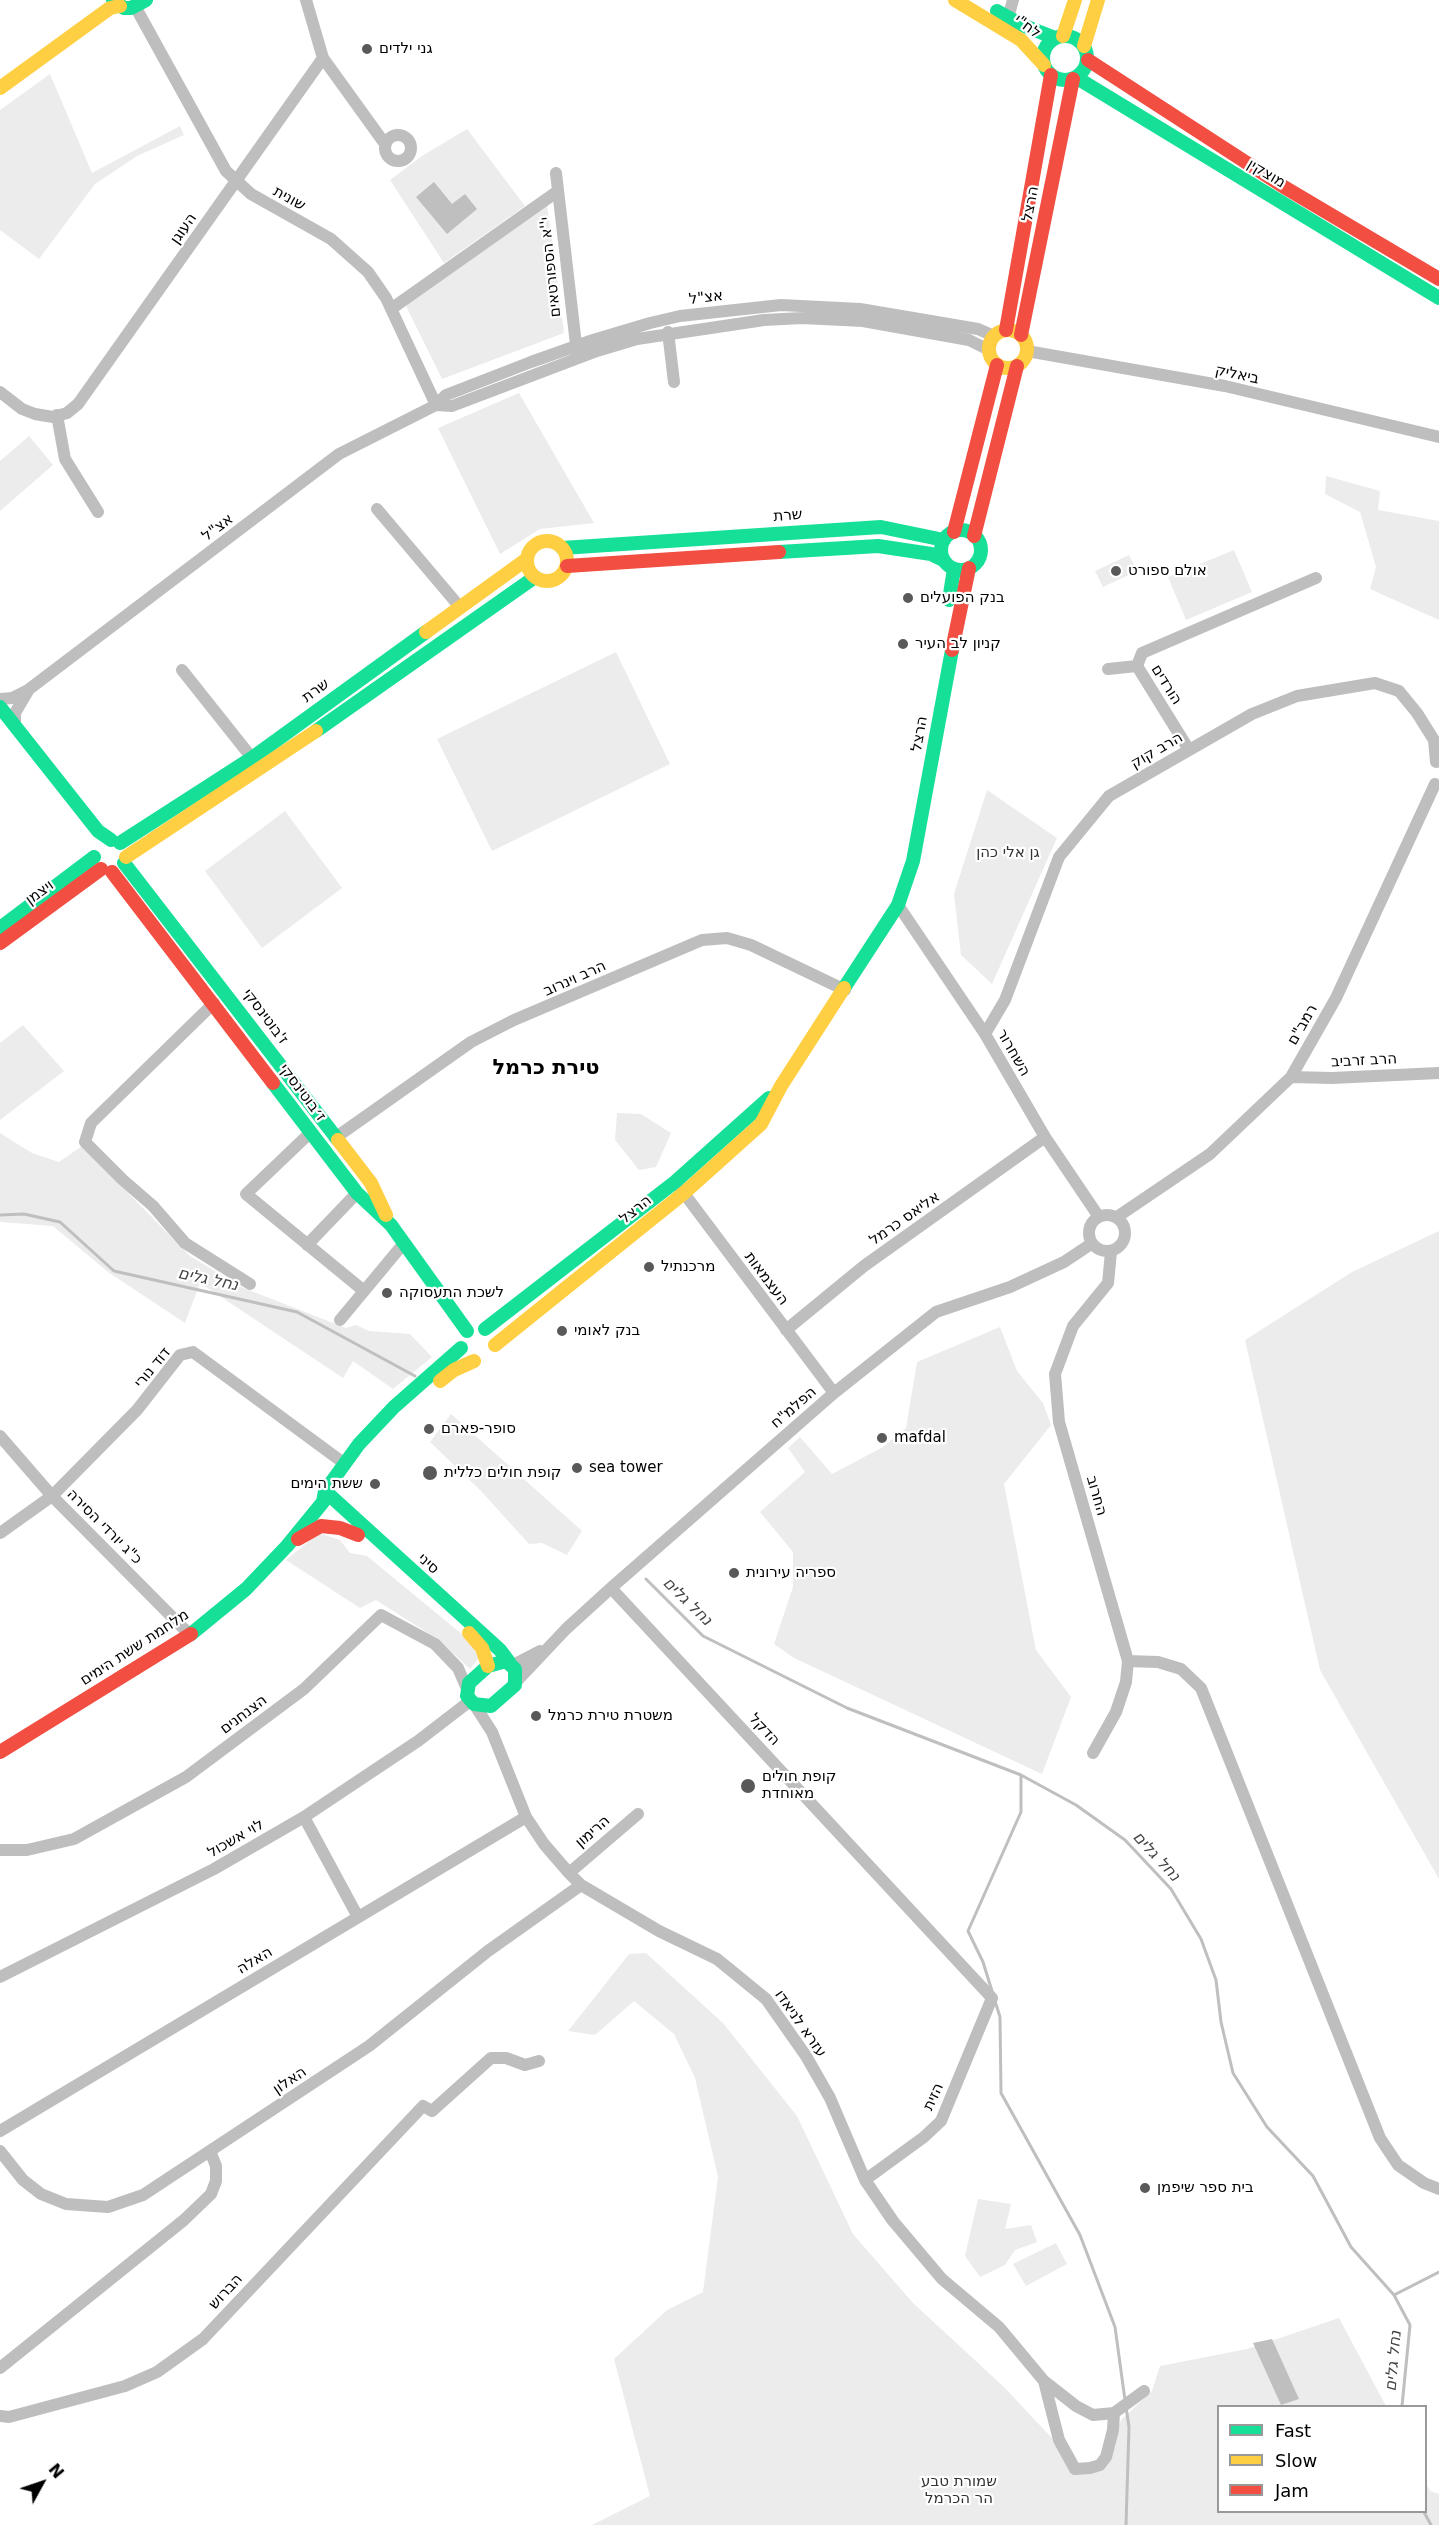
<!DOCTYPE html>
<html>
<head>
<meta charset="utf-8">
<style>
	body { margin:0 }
	#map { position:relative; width:1439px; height:2525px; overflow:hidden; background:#fff; font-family:"DejaVu Sans",sans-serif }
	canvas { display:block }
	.legend { position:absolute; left:1217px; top:2405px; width:210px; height:108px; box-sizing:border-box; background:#fff; border:2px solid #999; margin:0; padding:8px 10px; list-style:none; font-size:18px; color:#000 }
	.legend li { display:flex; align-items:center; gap:12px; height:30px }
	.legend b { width:30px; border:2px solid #999 }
	.north { position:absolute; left:12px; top:2453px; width:60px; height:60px; -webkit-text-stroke:4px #fff; paint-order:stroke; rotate:50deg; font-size:16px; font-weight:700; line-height:24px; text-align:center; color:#000 }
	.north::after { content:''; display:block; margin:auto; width:21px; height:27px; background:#000; clip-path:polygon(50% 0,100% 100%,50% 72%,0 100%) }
</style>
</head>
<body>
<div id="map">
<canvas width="1439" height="2525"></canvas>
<ul class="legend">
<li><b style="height:8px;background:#16e098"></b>Fast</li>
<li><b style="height:8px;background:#ffcf43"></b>Slow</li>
<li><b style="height:8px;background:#f24e42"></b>Jam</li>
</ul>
<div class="north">N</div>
</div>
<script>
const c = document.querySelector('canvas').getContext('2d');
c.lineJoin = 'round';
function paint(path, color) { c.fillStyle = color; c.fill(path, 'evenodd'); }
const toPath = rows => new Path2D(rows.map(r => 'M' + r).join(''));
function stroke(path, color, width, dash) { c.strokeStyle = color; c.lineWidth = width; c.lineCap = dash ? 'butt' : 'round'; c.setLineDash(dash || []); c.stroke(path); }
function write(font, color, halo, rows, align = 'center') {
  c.font = font + ' "DejaVu Sans",Heebo,sans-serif'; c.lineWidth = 4.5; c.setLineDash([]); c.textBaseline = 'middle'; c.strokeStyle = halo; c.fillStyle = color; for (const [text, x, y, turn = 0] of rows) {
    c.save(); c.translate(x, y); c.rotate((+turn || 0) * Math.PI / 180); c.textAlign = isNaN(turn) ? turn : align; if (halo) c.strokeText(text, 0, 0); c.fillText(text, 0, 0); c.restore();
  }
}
const green = toPath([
	[50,74,92,173,180,126,184,135,137,156,95,184,39,259,0,230,0,110],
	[467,129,525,206,444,263,390,180,422,156],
	[547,204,564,333,442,379,406,306],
	[519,393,594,523,540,529,500,554,438,428],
	[29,436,53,465,0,511,0,461],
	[1326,476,1380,491,1378,510,1439,521,1439,620,1370,589,1376,567,1360,512,1325,494],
	[1234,550,1252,592,1186,620,1168,577],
	[1129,555,1137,571,1103,587,1095,571],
	[616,652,670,764,492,851,437,739],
	[987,790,1057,838,992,984,961,955,954,894],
	[285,811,342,888,262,948,205,871],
	[23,1025,64,1071,0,1120,0,1043],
	[617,1113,641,1114,671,1133,656,1167,639,1170,615,1140],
	[0,1133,32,1153,59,1162,82,1146,190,1256,241,1287,346,1328,356,1325,369,1331,410,1334,432,1357,393,1389,353,1361,343,1378,200,1283,185,1323,108,1272,53,1226,0,1222],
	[1439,1231,1439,1879,1320,1670,1245,1340,1352,1272],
	[1000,1327,1017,1371,1043,1403,1051,1425,1004,1484,1036,1650,1071,1697,1042,1774,794,1658,774,1644,793,1587,793,1552,760,1512,805,1472,788,1448,800,1437,832,1474,883,1447,906,1428,917,1362],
	[451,1414,582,1531,567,1555,542,1543,529,1544,481,1491,430,1442],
	[322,1534,340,1540,350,1553,367,1556,469,1640,479,1658,470,1669,439,1640,376,1600,360,1608,286,1560,314,1537],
	[646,1953,723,2023,797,2116,853,2234,913,2303,1004,2387,1080,2468,1098,2462,1122,2419,1152,2391,1160,2366,1247,2349,1339,2318,1386,2406,1218,2406,1218,2512,1426,2512,1426,2483,1430,2491,1439,2494,1439,2525,592,2525,650,2496,614,2359,667,2310,703,2292,718,2177,695,2078,674,2034,634,2001,595,2035,568,2031,629,1954],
	[978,2199,1011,2204,1005,2229,1031,2225,1037,2242,1015,2250,1005,2265,980,2277,965,2256],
	[1056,2243,1067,2264,1026,2286,1013,2264]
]);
const water = toPath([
	[434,182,452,204,465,194,477,209,447,234,416,197],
	[1272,2339,1299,2399,1281,2405,1253,2343]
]);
const stream = toPath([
	[0,1215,24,1214,60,1222,114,1271,297,1312,415,1376],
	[646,1579,703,1636,847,1708,1021,1775,1076,1805,1125,1840,1171,1889,1201,1939,1216,1980,1221,2022,1233,2073,1267,2127,1313,2176,1351,2247,1394,2295,1410,2325,1402,2406],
	[992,1991,983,1962,968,1931,1021,1812,1021,1775],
	[995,2001,1000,2017,1001,2093,1080,2235,1115,2327,1125,2400],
	[1394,2295,1439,2272],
	[1424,2512,1431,2525],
	[1126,2525,1129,2427,1126,2407]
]);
const street = toPath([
	[306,0,323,58,385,144],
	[136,8,226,171,251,194,331,239,368,272,386,298,436,405],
	[1008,18,1013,0],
	'385 148a13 13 0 1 1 26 0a13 13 0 1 1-26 0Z',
	[556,173,577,353],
	[391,309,558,191],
	[668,332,674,382],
	[1027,351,1225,386,1439,437],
	[0,392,22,409,35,414,53,417,67,413,78,404,323,58],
	[436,405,452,406,597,351,637,339,764,320,802,318,863,321,969,340,989,350],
	[57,415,65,459,98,512],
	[377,509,459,606],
	[1137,666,1189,750],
	[1108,669,1137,666,1142,653,1316,578],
	[182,670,252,758],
	[0,699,12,698,28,690,339,454,436,405,446,395,531,362,593,340,650,323,680,316,781,305,860,309,978,329,994,336],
	[15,726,15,713,28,691],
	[898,905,985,1034,1045,1137,1099,1217],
	[214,1003,91,1123,85,1142,123,1180,153,1206,185,1243,250,1284],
	[985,1034,1005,1000,1059,857,1109,796,1252,714,1297,696,1375,683,1399,691,1417,713,1434,740,1436,762],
	[1291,1077,1332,1078,1439,1073],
	[311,1132,246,1194,364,1291],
	[335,1138,471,1042,514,1020,702,940,727,938,751,945,845,990],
	[680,1188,834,1393],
	'1089 1233a18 18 0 1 1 36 0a18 18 0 1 1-36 0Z',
	[1117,1217,1210,1154,1291,1077,1336,998,1435,784],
	[307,1245,357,1193],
	[340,1320,404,1243],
	[786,1330,864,1266,1045,1137],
	[0,1436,52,1496,190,1635],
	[0,1533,52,1496,137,1410,180,1355,193,1352,345,1464],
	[611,1588,992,1998,941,2121,924,2137,865,2180],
	[1128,1661,1158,1662,1181,1669,1201,1688,1380,2138,1398,2165,1424,2183,1439,2189],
	[513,1665,540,1651],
	[516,1682,566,1629,611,1588,834,1393,936,1312,1010,1287,1064,1262,1091,1244],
	[474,1704,492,1732,526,1817,544,1844,569,1873,581,1885,659,1931,717,1959,766,1999,806,2056,830,2098,865,2180,893,2221,942,2279,999,2327,1044,2381,1076,2406,1093,2415,1114,2413,1144,2391],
	[1093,1753,1116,1712,1126,1682,1128,1661,1059,1422,1055,1374,1073,1326,1108,1283,1111,1252],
	[304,1817,358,1917],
	[0,1850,27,1850,74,1839,186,1777,304,1689,381,1615,435,1644,458,1668,467,1689],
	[569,1873,638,1814],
	[0,1977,214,1869,304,1817,418,1741,470,1701],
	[0,2131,526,1817],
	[0,2151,23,2180,41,2194,66,2204,108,2207,143,2195,369,2046,488,1951,581,1885],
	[0,2368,184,2220,211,2194,216,2181,216,2166,210,2151],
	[1044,2381,1059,2440,1075,2469,1090,2468,1100,2465,1106,2457,1113,2430,1114,2413],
	[0,2416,9,2417,125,2386,157,2372,203,2339,423,2106,432,2111,491,2058,506,2058,525,2065,539,2061]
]);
const fast = toPath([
	[113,0,124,8,131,8,146,0],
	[997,11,1022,25,1055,38],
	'1043 58a22 22 0 1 1 44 0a22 22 0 1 1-44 0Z',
	[1077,78,1439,298],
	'941 550a20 20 0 1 1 40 0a20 20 0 1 1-40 0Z',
	[562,548,881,527,944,540],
	[779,552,878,546,931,554,943,560],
	[949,600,954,569],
	[0,707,98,831,111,840],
	[316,731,535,577],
	[120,843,252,758,426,632],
	[124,863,338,1140],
	[0,928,94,857],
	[844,988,898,905,913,861,952,650],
	[273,1083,357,1193,391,1225,467,1331],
	[485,1329,675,1182,769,1098],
	[325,1491,500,1650,509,1662],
	[191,1634,246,1589,287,1546,323,1502,325,1491,359,1444,394,1407,461,1348],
	[506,1661,515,1669,515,1685,491,1706,474,1704,467,1696,469,1683,488,1666,506,1661]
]);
const slow = toPath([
	[955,0,1021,40,1044,65],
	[1063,36,1075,0],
	[1084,46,1098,0],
	[0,88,110,8,120,6],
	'989 349a19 19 0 1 1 38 0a19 19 0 1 1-38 0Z',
	'527 561a20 20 0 1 1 40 0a20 20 0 1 1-40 0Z',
	[426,632,527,559],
	[126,857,316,731],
	[338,1140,371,1183,386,1215],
	[495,1345,684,1193,761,1124,781,1086,844,988],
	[440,1381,454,1370,474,1361],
	[469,1633,482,1648,488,1666]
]);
const jam = toPath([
	[1088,60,1284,187,1439,279],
	[1006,330,1051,75],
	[1021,335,1073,79],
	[954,532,997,365],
	[974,536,1017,366],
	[567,566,779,552],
	[952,650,969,568],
	[112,872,273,1083],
	[0,943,101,869],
	[298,1539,321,1526,340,1528,358,1535],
	[0,1752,191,1634]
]);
const markers = [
	[367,49,6,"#595959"],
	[1116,571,6,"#595959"],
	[908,598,6,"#595959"],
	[903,644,6,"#595959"],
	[649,1267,6,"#595959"],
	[387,1293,6,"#595959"],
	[562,1331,6,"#595959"],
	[429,1429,6,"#595959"],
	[882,1438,6,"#595959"],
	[577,1468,6,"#595959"],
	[430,1473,8,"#595959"],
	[375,1484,6,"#595959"],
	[734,1573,6,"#595959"],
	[536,1716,6,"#595959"],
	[748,1786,8,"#595959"],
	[1145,2188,6,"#595959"]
];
const streetNames = [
	["לח\"י",1027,27,37],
	["מוצקין",1266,174,31],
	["שונית",289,199,29],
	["הרצל",1031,204,-79],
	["העוגן",184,229,-55],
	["י''א הספורטאים",551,267,-96],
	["אצ\"ל",706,298,-7],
	["ביאליק",1237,375,12],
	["שרת",788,516,-4],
	["אצ\"ל",218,528,-37],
	["הורדים",1166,685,58],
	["שרת",316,691,-36],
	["הרצל",920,734,-80],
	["הרב קוק",1157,751,-30],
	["ויצמן",40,893,-36],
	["הרב וינרוב",575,979,-24],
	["ז'בוטינסקי",265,1017,53],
	["רמב\"ם",1303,1025,-60],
	["השחרור",1013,1053,60],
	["הרב זרביב",1364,1061,-3],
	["ז׳בוטינסקי",302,1093,53],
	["הרצל",636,1210,-39],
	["אליאס כרמל",905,1219,-35],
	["העצמאות",766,1279,53],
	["דוד נורי",153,1368,-50],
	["הפלמ\"ח",794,1408,-41],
	["החרוב",1096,1496,74],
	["כ\"ג יורדי הסירה",104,1527,45],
	["סיני",428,1564,42],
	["מלחמת ששת הימים",135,1648,-33],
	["הצנחנים",244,1715,-37],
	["הדקל",764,1730,47],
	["הרימון",593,1832,-41],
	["לוי אשכול",236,1839,-30],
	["האלה",255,1961,-31],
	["עזרא לניאדו",800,2024,55],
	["האלון",290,2081,-34],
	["הזית",934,2097,-65],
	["הברוש",226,2292,-47]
];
const poiNames = [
	["גני ילדים",379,49],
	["אולם ספורט",1128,571],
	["בנק הפועלים",920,598],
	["קניון לב העיר",915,644],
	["מרכנתיל",661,1267],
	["לשכת התעסוקה",399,1293],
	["בנק לאומי",574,1331],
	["סופר-פארם",441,1429],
	["mafdal",894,1438],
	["sea tower",589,1468],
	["קופת חולים כללית",444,1473],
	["ששת הימים",363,1484,"right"],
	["ספריה עירונית",746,1573],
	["משטרת טירת כרמל",548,1716],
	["קופת חולים",762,1777],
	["מאוחדת",762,1794],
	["בית ספר שיפמן",1157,2188]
];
const parkNames = [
	["גן אלי כהן",1008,853],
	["שמורת טבע",959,2482],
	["הר הכרמל",959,2499]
];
const waterNames = [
	["נחל גלים",208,1280,12],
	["נחל גלים",687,1602,44],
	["נחל גלים",1156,1857,47],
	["נחל גלים",1394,2361,-85]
];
const districtNames = [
	["טירת כרמל",546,1069]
];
paint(green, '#ececec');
paint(water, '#bfbfbf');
stroke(stream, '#bfbfbf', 3);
stroke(street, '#bebebe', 12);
stroke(fast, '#16e098', 14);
stroke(slow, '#ffcf43', 14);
stroke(jam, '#f24e42', 14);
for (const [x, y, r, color] of markers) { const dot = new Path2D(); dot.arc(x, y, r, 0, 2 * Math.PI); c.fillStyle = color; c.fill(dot); stroke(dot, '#fff', 2); }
write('15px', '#000', '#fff', streetNames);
write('15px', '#000', '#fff', poiNames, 'left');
write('15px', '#333', '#fff', parkNames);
write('italic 16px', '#444', '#fff', waterNames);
write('bold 21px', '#000', '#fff', districtNames);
</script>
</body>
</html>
